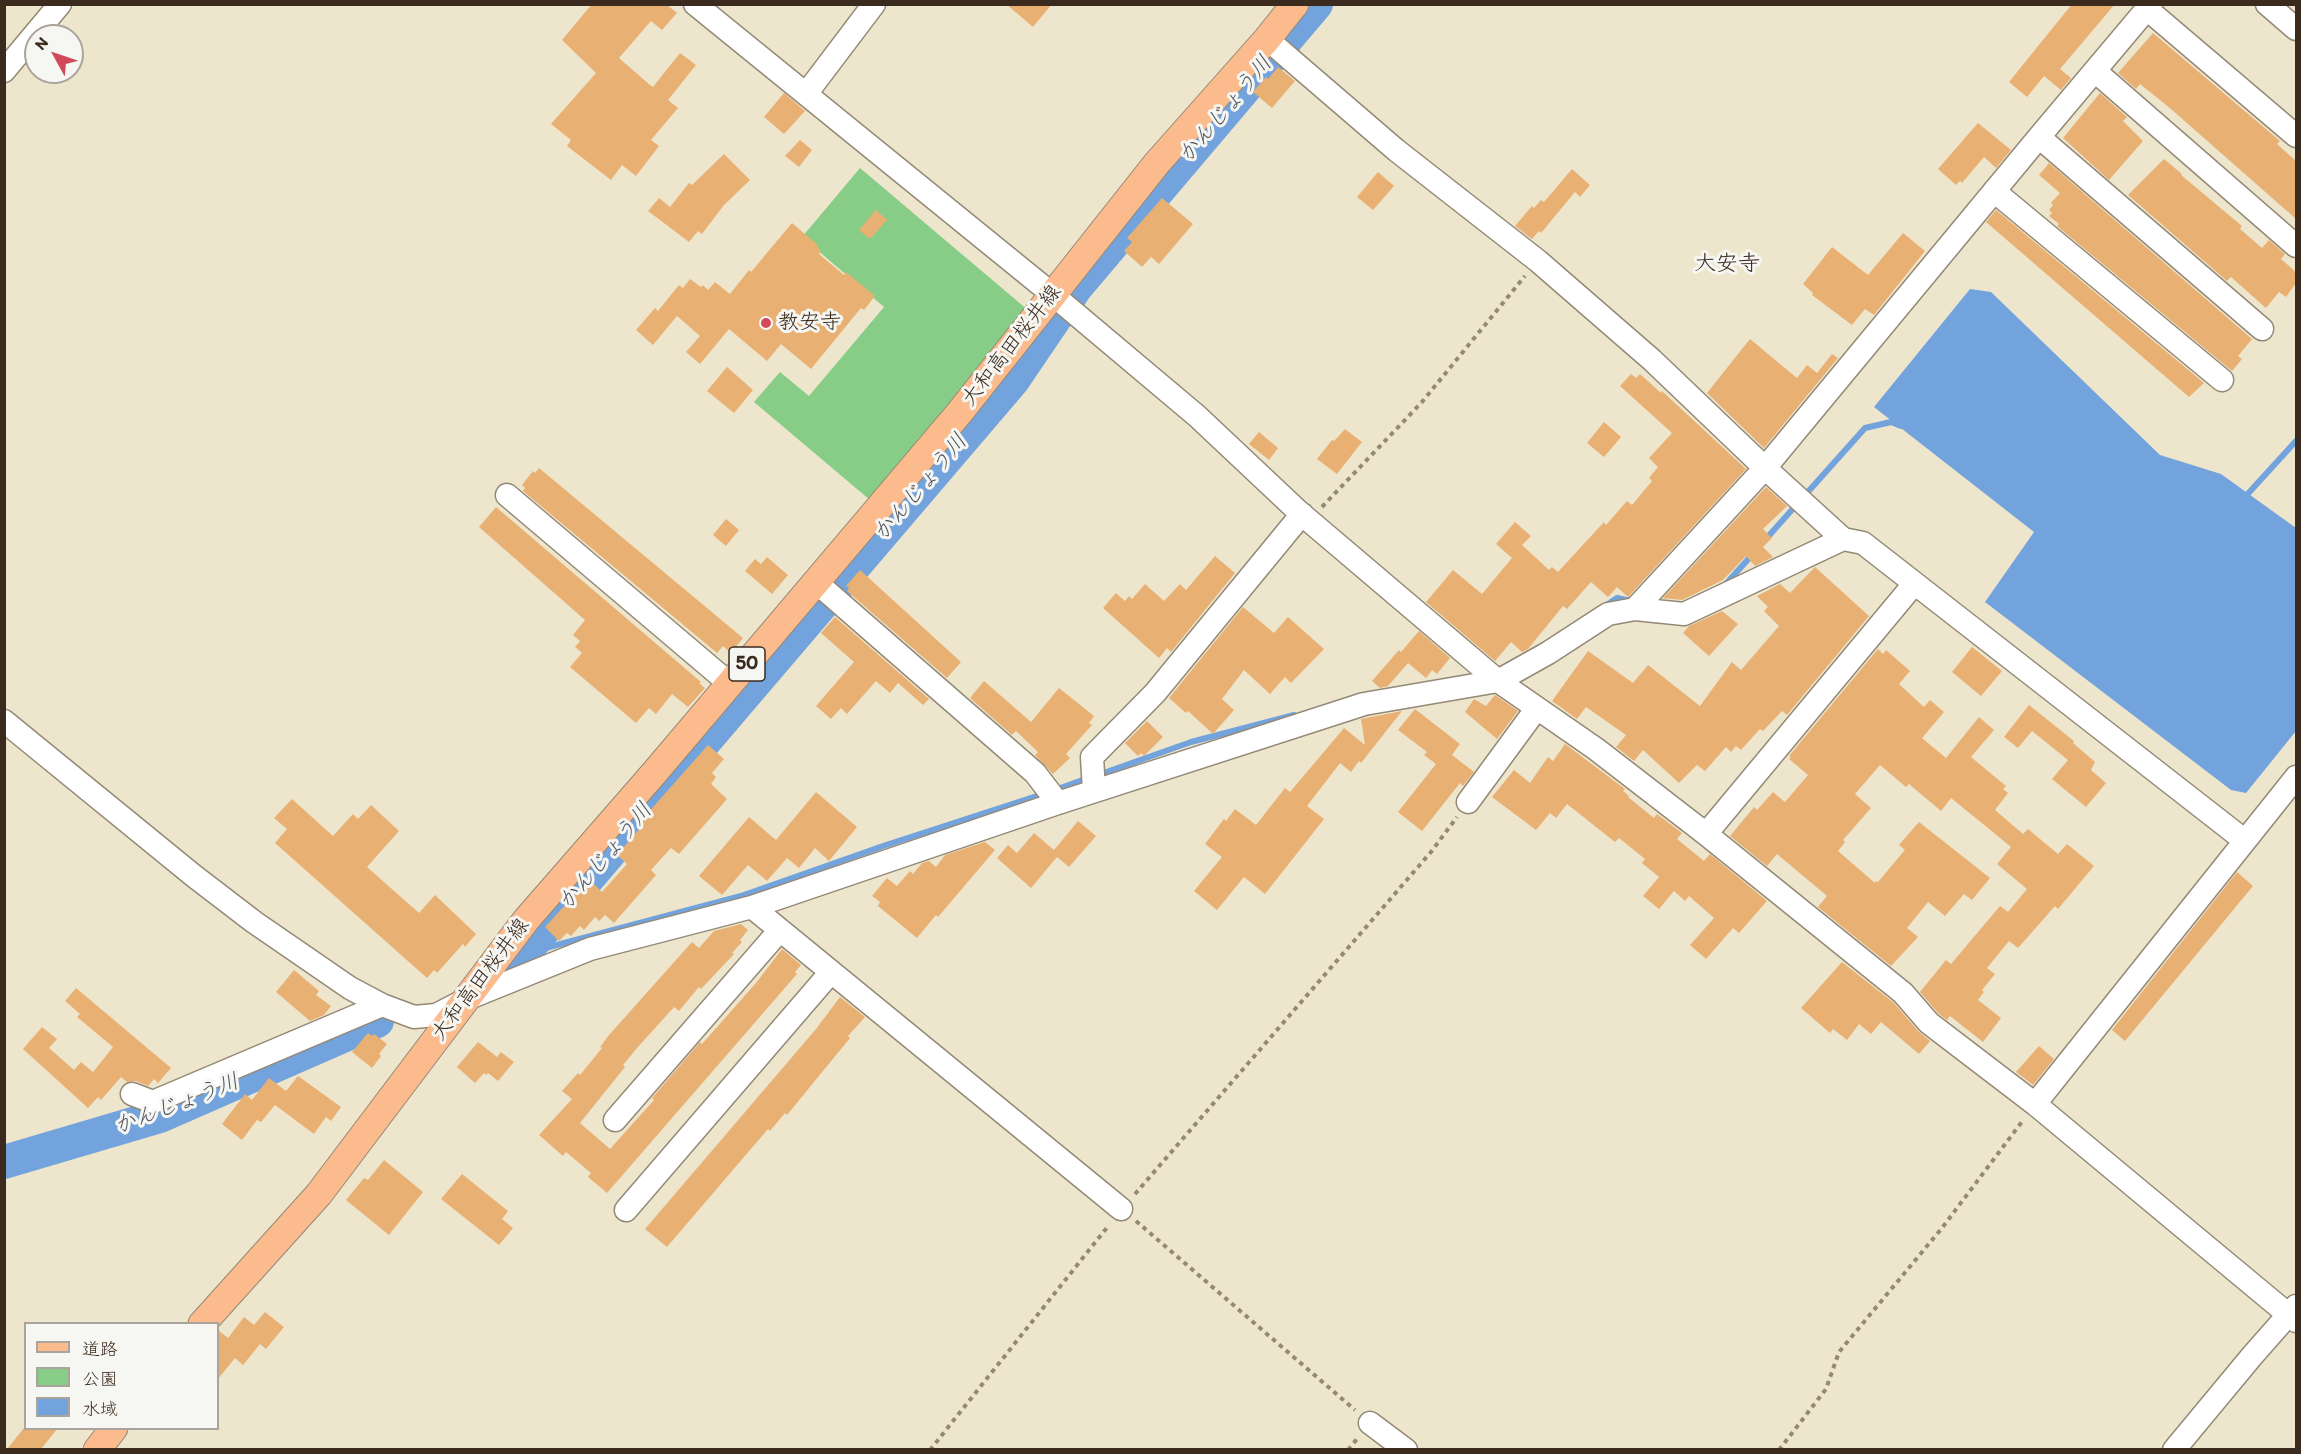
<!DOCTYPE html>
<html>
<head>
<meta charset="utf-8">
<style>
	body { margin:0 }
	#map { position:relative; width:2301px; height:1454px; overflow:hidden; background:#ede6cd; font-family:Itim,"Klee One",sans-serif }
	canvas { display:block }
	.frame { position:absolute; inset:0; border:6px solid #3b2a1e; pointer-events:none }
	.legend { position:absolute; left:24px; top:1322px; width:195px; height:108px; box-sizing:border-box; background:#f6f6f2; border:2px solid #aba49d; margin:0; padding:8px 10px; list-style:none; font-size:18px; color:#3b2a1e }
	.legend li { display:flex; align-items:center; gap:12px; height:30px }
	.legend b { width:30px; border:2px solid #aba49d }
	.north { position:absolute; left:24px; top:24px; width:60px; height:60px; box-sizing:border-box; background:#f6f6f2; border:2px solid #aba49d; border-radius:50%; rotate:310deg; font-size:16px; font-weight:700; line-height:24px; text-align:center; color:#3b2a1e }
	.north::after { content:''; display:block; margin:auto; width:21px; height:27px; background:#d1495b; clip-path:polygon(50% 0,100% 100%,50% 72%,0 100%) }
</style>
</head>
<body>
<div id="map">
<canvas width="2301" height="1454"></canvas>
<div class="frame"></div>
<ul class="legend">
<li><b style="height:8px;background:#fbbb8c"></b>道路</li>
<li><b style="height:16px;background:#88cd87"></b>公園</li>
<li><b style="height:16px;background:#73a3dd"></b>水域</li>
</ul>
<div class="north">N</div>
</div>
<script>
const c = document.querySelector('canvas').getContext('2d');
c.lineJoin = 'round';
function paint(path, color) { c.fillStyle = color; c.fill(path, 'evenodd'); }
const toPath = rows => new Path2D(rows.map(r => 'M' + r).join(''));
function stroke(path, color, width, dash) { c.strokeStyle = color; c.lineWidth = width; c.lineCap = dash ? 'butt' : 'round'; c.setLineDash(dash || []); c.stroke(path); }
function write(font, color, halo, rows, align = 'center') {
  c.font = font + ' Itim,"Klee One",sans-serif'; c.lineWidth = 6; c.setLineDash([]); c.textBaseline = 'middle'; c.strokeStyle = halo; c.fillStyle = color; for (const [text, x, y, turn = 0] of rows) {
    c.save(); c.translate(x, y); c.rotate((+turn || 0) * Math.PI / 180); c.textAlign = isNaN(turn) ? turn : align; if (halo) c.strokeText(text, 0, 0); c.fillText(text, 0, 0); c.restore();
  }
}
const green = toPath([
	[860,168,1029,311,870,500,754,402,780,372,809,396,884,307,802,237]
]);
const water = toPath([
	[1970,289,1991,292,2160,455,2221,474,2296,528,2296,731,2246,793,2231,790,1985,602,2034,532,1874,407]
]);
const stream = toPath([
	[2244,498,2296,441],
	[1765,540,1865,428,1891,422,1901,426],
	[1723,587,1752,555],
	[1605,606,1617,598,1631,601],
	[1098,775,1191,742,1294,715],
	[1055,790,1088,778],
	[523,954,741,896,883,846,1046,793]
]);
const river = toPath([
	[513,959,523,954,1013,380,1076,287,1316,4],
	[4,1162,160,1116,377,1021]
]);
const building = toPath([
	[592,4,666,4,677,13,662,30,651,21,619,58,650,85,653,87,680,53,696,65,668,100,678,108,651,140,659,146,636,176,622,165,611,180,567,146,571,140,551,124,596,73,562,40],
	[1006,4,1052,4,1033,27],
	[2072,4,2115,4,2060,69,2071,78,2061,90,2044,76,2027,97,2009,82],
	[2153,33,2280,141,2277,144,2296,161,2296,219,2171,109,2140,84,2136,89,2118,73],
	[1278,67,1295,81,1272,108,1253,92,1266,77,1268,79],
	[784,93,805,111,784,134,764,117],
	[2100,93,2127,117,2123,121,2143,141,2109,180,2063,138],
	[1978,123,2011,150,1996,168,1984,157,1962,183,1960,181,1956,185,1938,169],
	[800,140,812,150,799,167,785,156],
	[724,154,750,180,724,205,702,234,698,231,689,242,648,211,659,198,670,207,689,183,692,185],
	[2164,159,2182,174,2181,175,2242,226,2240,229,2262,248,2269,240,2285,254,2281,259,2296,272,2296,283,2286,297,2279,292,2266,308,2231,277,2227,281,2128,195],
	[2049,163,2252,339,2238,356,2242,359,2232,371,2057,226,2059,224,2049,216,2052,213,2049,210,2053,205,2051,203,2060,193,2039,175],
	[1572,169,1590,185,1580,197,1575,192,1541,233,1539,231,1532,239,1515,226,1532,206,1534,208,1541,200,1544,202],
	[1378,172,1394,186,1373,210,1357,197],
	[1162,198,1193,224,1159,264,1151,257,1142,267,1124,251,1132,242,1127,238],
	[876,210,887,220,870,239,859,230],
	[1996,210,2204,383,2189,397,1986,222],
	[792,223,818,245,817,247,821,251,819,254,844,275,846,272,875,296,864,310,861,308,811,369,781,344,767,361,729,329,700,364,686,352,700,336,677,316,653,345,636,330,655,308,658,311,679,285,683,288,690,279,701,287,703,285,708,290,715,282,730,294,749,270,751,272],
	[1903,233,1925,251,1874,315,1865,309,1852,325,1812,295,1813,293,1803,284,1832,247,1868,275],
	[1750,339,1797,378,1807,365,1817,373,1832,354,1838,358,1764,448,1707,393],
	[727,367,753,390,734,413,707,391],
	[1631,374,1636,378,1640,374,1661,393,1662,391,1746,469,1628,597,1617,587,1608,597,1591,582,1567,609,1563,606,1528,649,1522,652,1511,642,1495,661,1426,602,1453,570,1482,594,1512,558,1496,544,1515,522,1531,536,1522,545,1549,570,1552,567,1558,572,1604,522,1606,525,1627,501,1632,505,1652,481,1649,478,1658,467,1649,458,1672,433,1620,386],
	[1604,422,1621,437,1604,457,1587,443],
	[1345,429,1362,442,1337,474,1317,459,1332,440,1334,441],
	[1259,432,1278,448,1269,460,1249,444],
	[539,468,743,638,731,653,723,646,717,653,523,491,525,488,522,485,533,471,535,473],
	[1766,487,1787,506,1763,529,1772,538,1763,547,1773,557,1755,566,1746,556,1723,580,1682,600,1663,598],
	[496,507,701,682,699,683,705,688,688,707,672,694,656,714,649,708,636,723,570,667,582,653,575,647,580,641,573,635,585,620,479,527],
	[726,519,739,530,726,546,713,535],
	[1215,556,1235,573,1171,652,1167,648,1159,658,1103,608,1116,593,1125,601,1129,596,1132,599,1145,584,1164,601,1180,584,1186,590],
	[767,557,788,575,772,594,745,571,755,559,761,564],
	[1815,567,1869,616,1787,715,1782,711,1763,731,1760,729,1741,750,1736,746,1731,752,1726,747,1705,771,1697,765,1679,783,1643,750,1634,761,1616,747,1626,735,1586,707,1577,719,1552,701,1588,651,1633,683,1648,665,1700,706,1732,662,1741,670,1779,626,1764,611,1768,607,1757,596,1780,584,1790,593],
	[860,570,961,662,947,678,847,591,849,588,846,586],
	[1243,607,1274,633,1288,617,1324,649,1291,683,1285,677,1270,694,1244,670,1222,699,1234,710,1213,734,1188,711,1186,713,1169,698],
	[1722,611,1738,624,1709,656,1683,633,1689,626],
	[835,617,929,699,923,705,898,683,890,693,876,681,847,714,841,708,831,719,816,706,854,662,821,633],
	[1419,631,1450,658,1437,674,1432,670,1426,678,1408,663,1388,686,1380,688,1372,681,1399,650,1401,652],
	[1972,647,2002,671,1981,696,1952,672],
	[1878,649,1883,654,1886,650,1910,671,1899,684,1924,707,1930,700,1944,712,1922,738,1946,758,1979,717,1994,730,1971,757,2006,786,2003,789,2008,793,1995,810,2023,834,2028,829,2058,854,2067,844,2094,866,2058,909,2055,906,2018,948,2009,941,1987,968,1995,974,1982,990,1984,992,1978,1000,2001,1018,1983,1042,1950,1016,1947,1020,1938,1013,1920,992,1946,960,1951,964,2000,906,2008,912,2027,889,1997,864,2011,847,1983,824,1951,798,1941,811,1909,784,1906,787,1880,765,1855,794,1871,808,1843,840,1845,842,1838,851,1875,883,1876,881,1878,882,1904,851,1905,850,1899,845,1919,822,1990,878,1972,900,1964,894,1945,916,1928,902,1907,928,1918,937,1891,966,1818,907,1827,896,1777,854,1767,866,1730,836,1754,807,1757,810,1773,792,1785,802,1808,775,1789,759,1791,757,1789,756],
	[984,681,1031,722,1059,688,1094,716,1089,723,1092,725,1066,754,1070,758,1053,774,1035,755,1038,752,1016,731,1012,735,970,698],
	[1495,695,1518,711,1497,739,1465,712,1474,699,1486,706],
	[2029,705,2074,741,2073,743,2095,762,2091,770,2106,783,2086,807,2052,779,2068,760,2032,731,2018,748,2004,737],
	[1415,709,1460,744,1452,755,1474,772,1463,786,1460,783,1422,831,1398,812,1436,764,1424,755,1427,752,1398,730],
	[1402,711,1361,763,1359,761,1351,772,1340,763,1307,806,1324,819,1265,894,1244,877,1217,910,1194,891,1222,857,1205,844,1224,819,1226,821,1235,809,1256,825,1285,788,1290,792,1344,728,1365,745,1361,719],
	[1147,721,1163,737,1144,756,1141,753,1138,756,1125,743],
	[1565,744,1625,789,1623,791,1629,796,1628,797,1654,818,1657,814,1682,833,1677,839,1704,861,1710,854,1767,901,1739,933,1733,928,1706,959,1690,945,1714,918,1689,896,1685,901,1674,891,1659,909,1643,896,1659,877,1642,863,1645,859,1619,838,1615,842,1567,804,1556,818,1550,813,1536,830,1492,797,1514,770,1530,783,1548,757,1553,761],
	[708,745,724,759,712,773,716,777,711,784,727,799,679,854,671,848,651,870,656,875,614,923,605,915,599,921,595,917,584,930,580,926,571,936,567,933,559,941,545,927,589,879,602,892,627,864,617,855,641,827,638,824],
	[816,792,857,827,829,861,815,848,799,868,787,858,767,881,748,865,722,895,699,876,749,817,776,840],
	[292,799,333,836,353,814,358,819,371,805,399,831,367,867,419,913,435,895,476,934,465,947,463,944,437,973,434,970,427,978,275,843,287,829,274,818],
	[1078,821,1096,836,1069,867,1057,857,1031,888,997,858,1008,845,1017,853,1034,833,1054,850],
	[985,842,995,850,938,917,936,915,917,938,878,906,880,902,872,896,887,878,897,886,910,871,913,874,922,863,929,861,936,867,945,855],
	[2237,872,2253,886,2125,1041,2112,1030],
	[741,924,748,930,740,940,742,942,732,953,734,954,701,989,699,987,679,1011,674,1007,637,1048,623,1065,625,1067,580,1123,610,1149,654,1100,652,1098,700,1042,702,1044,756,983,782,949,801,965,795,972,797,974,607,1193,588,1177,591,1173,566,1152,563,1156,539,1135,572,1099,562,1091,578,1073,580,1075,602,1048,600,1047,609,1035,692,942,699,948,714,931],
	[1842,962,1894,1003,1919,1032,1930,1041,1919,1054,1881,1022,1871,1034,1859,1024,1847,1040,1833,1029,1830,1033,1801,1008],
	[294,970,319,991,316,995,331,1006,324,1015,310,1021,276,992],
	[76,988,171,1068,158,1083,154,1079,148,1086,136,1081,127,1082,121,1077,101,1100,98,1097,88,1108,23,1049,42,1027,57,1039,49,1048,74,1070,81,1062,93,1072,113,1047,77,1017,80,1014,65,1001],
	[840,997,865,1017,848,1036,850,1038,787,1115,785,1113,770,1131,768,1129,667,1247,645,1229,816,1029],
	[368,1033,372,1036,374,1034,387,1044,379,1054,381,1056,372,1068,352,1052],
	[478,1042,497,1057,501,1052,514,1062,498,1081,488,1073,486,1075,484,1073,475,1083,457,1067],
	[2039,1046,2054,1059,2033,1085,2016,1072],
	[298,1076,341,1107,331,1121,326,1117,314,1134,275,1105,261,1122,257,1120,242,1140,222,1124,245,1094,252,1100,269,1078,286,1091],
	[384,1160,423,1192,389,1235,346,1200,364,1178,368,1180],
	[462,1174,508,1211,502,1219,513,1228,499,1245,441,1199],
	[265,1312,284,1327,266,1349,260,1344,243,1365,235,1358,218,1379,218,1330,228,1338,244,1317,254,1325],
	[24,1428,58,1428,41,1449,7,1449]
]);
const path = toPath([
	[1322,507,1422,402,1525,276],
	[1135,1194,1431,852,1457,817],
	[1136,1221,1355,1410],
	[930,1450,1109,1225],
	[1348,1450,1357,1439],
	[1779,1450,1826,1389,1839,1352,1942,1228,2024,1119]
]);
const minor = toPath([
	[695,4,1052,294,1197,416,1299,512,1498,681,1596,749,1706,834,1903,993,1929,1023,2035,1104,2296,1321],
	[2267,4,2296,29],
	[2147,9,2296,136],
	[1267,39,1396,150,1538,261,1652,360,1765,468,1843,539,1863,543,2244,840],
	[4,71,60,4],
	[2095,71,2296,246],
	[806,94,874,4],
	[2039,137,2262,329],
	[1994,191,2222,380],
	[507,495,730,684],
	[817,583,1035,773,1058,803],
	[1635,609,1765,468,2039,137,2151,4],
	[4,721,194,876,254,922,350,988,382,1005,414,1017,436,1015,469,998,590,949,752,907,1058,803,1364,704,1498,681,1548,653,1608,614,1635,609,1684,614,1843,539],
	[1094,791,1092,757,1155,693,1302,514],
	[1468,802,1537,708],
	[1706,834,1914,584],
	[752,907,1121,1209],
	[132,1094,153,1102,382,1005],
	[2035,1104,2296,777],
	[615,1120,780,930],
	[626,1210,831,972],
	[1370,1423,1406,1450],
	[2174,1450,2252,1356,2296,1306]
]);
const major = toPath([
	[202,1324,319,1194,526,920,655,772,960,412,1157,163,1267,39,1295,4],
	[97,1450,114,1428]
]);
const markers = [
	[766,323,6,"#d1495b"]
];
const shields = [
	[747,664,36]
];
const shieldNames = [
	["50",747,664]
];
const poiNames = [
	["教安寺",778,323]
];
const streetNames = [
	["大和高田桜井線",1012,346,-52],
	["大和高田桜井線",481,980,-53]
];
const waterNames = [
	["かんじょう川",1226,110,-50],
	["かんじょう川",921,488,-50],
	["かんじょう川",606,857,-50],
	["かんじょう川",177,1105,-21]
];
const neighbourhoodNames = [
	["大安寺",1727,264]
];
paint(green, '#88cd87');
paint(water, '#73a3dd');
stroke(stream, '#73a3dd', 6);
stroke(river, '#73a3dd', 34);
paint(building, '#e9b074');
stroke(minor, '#948876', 25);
stroke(major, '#948876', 29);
stroke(path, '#948876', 4, [4.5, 4.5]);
stroke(minor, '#fff', 22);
stroke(major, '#fbbb8c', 27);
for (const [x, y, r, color] of markers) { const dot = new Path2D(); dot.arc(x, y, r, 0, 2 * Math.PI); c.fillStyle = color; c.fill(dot); stroke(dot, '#f6f6f2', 2); }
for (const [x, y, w] of shields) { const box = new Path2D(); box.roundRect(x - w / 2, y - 17, w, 34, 4.5); c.fillStyle = '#f6f6f2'; c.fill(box); stroke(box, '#3b2a1e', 1.5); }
write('bold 20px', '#3b2a1e', null, shieldNames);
write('21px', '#3b2a1e', '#f6f6f2', poiNames, 'left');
write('21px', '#3b2a1e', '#f6f6f2', streetNames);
write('italic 22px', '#4f5461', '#f6f6f2', waterNames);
write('22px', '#3b2a1e', '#f6f6f2', neighbourhoodNames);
</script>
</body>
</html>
